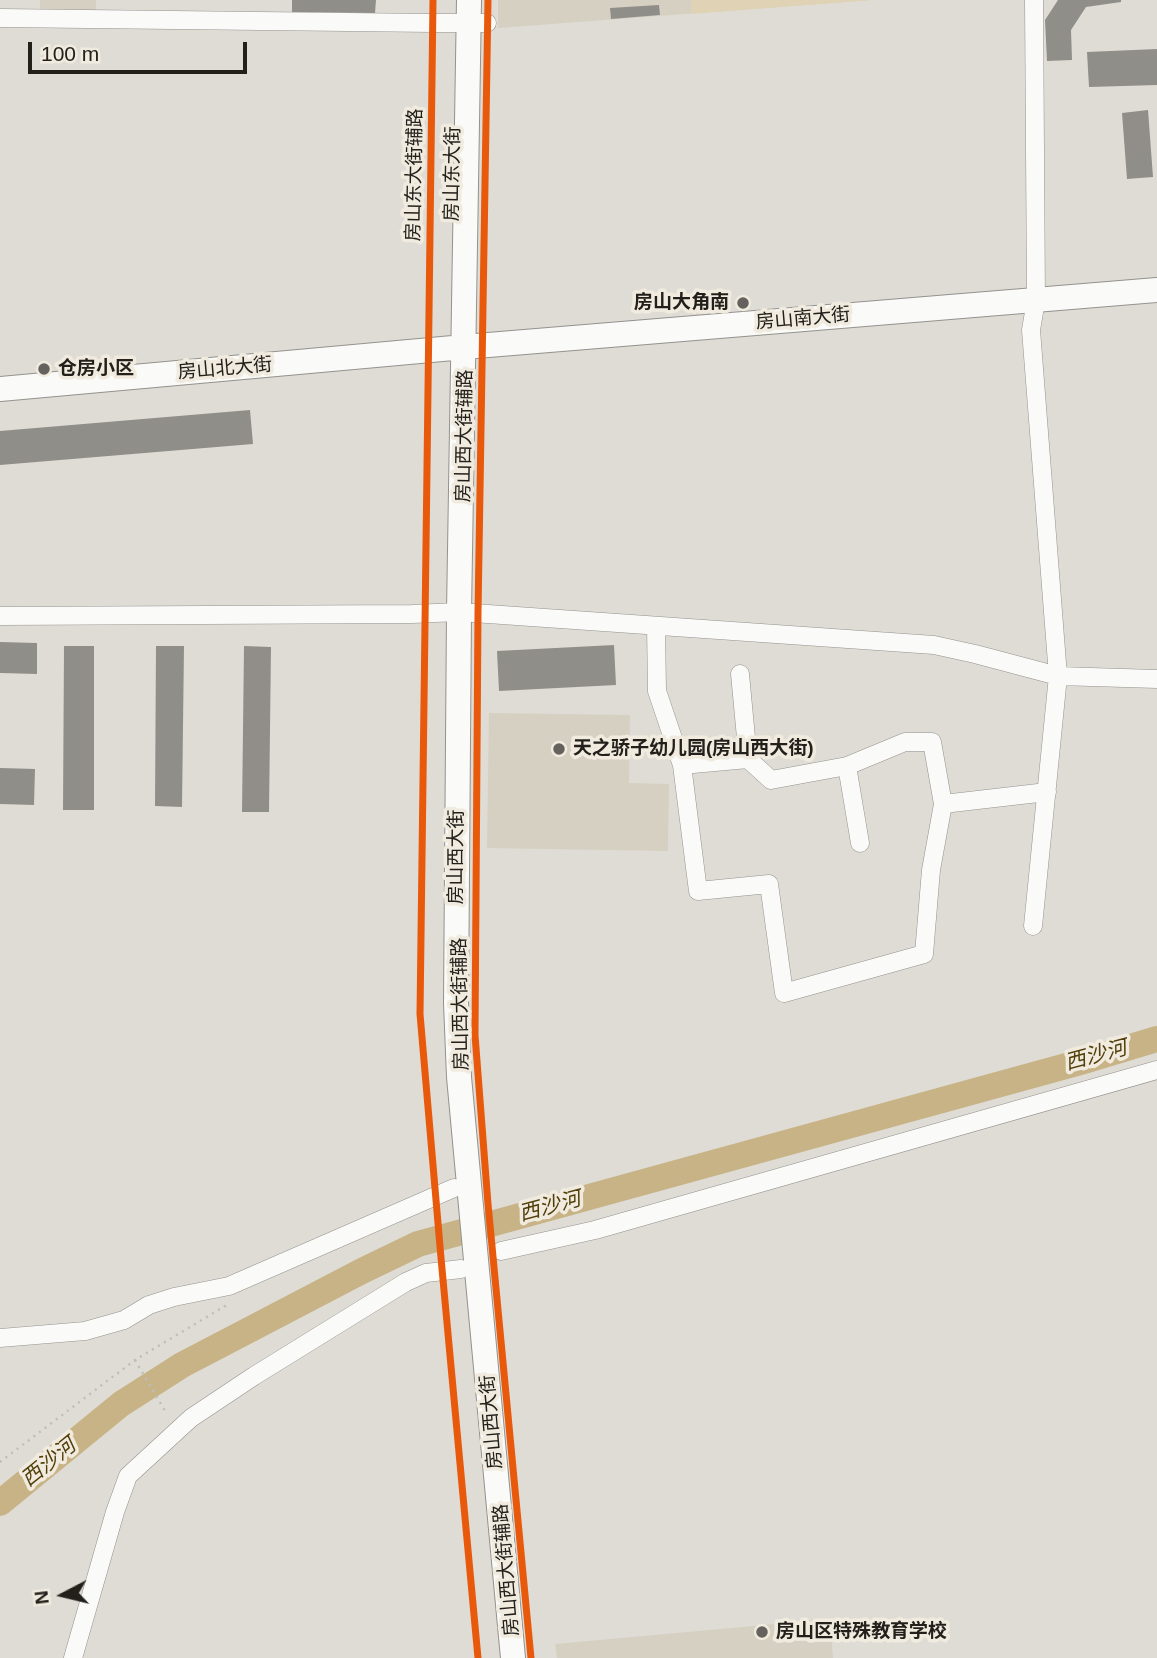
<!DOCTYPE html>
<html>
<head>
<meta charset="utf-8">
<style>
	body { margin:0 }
	#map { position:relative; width:1157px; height:1658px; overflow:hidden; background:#dfdcd5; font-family:Arial,sans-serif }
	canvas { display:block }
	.north { position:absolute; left:28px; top:1560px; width:70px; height:70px; -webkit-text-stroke:5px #f0ebde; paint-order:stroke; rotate:263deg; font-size:19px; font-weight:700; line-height:28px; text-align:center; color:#23201c }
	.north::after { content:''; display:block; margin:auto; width:24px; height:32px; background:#23201c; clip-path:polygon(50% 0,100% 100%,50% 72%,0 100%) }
	.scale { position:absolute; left:28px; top:42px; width:219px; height:32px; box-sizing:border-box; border:4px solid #23201c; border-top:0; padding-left:9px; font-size:21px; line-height:24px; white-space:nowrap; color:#23201c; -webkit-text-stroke:5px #f0ebde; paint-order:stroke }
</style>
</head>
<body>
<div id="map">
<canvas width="1157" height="1658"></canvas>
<div class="north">N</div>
<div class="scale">100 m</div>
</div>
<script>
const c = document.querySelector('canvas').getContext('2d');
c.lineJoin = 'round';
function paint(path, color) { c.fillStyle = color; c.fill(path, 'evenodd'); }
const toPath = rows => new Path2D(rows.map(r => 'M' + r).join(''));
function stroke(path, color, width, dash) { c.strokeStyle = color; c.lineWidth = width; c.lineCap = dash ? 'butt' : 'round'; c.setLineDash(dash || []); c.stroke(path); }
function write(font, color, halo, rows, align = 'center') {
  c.font = font + ' Arial,"Noto Sans SC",sans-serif'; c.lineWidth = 7; c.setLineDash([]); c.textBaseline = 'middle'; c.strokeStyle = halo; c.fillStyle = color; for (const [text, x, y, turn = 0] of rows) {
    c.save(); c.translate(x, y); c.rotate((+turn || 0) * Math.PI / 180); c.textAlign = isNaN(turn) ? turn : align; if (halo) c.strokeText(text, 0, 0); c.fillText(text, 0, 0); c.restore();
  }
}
const built = toPath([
	[40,0,96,0,96,12,40,11],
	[498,0,872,0,498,28],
	[489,713,630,715,629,783,669,784,668,851,487,848],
	[830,1619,833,1658,557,1658,555,1644]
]);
const green = toPath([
	[691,0,872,0,691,14]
]);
const river = toPath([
	[0,1503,121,1404,182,1365,362,1271,418,1244,1077,1063,1157,1039]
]);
const building = toPath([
	[292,0,376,0,375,13,292,12],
	[1058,0,1121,0,1121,2,1086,7,1071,30,1072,60,1047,61,1045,20],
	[659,5,660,15,611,19,610,8],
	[1157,49,1157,85,1089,87,1087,52],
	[1148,110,1153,177,1127,179,1122,113],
	[250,410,253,444,0,465,0,431],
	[0,642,37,643,37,674,0,673],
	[614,645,616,685,499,691,497,651],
	[64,646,94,646,94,810,63,810],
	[156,646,184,646,182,807,155,806],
	[244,646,271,647,269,812,242,812],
	[0,768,35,769,34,805,0,804]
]);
const path = toPath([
	[135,1360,165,1411],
	[0,1462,135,1360,230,1303]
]);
const street = toPath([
	[0,18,433,23,487,23],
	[0,616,412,614,459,612,934,645,975,654,1058,676,1157,679],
	[656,626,657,691,682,765,698,891,769,884,784,993,924,954,931,870,943,804,1047,792],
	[740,674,748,759],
	[682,765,748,759,771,780,847,766,905,742,932,742,943,804],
	[847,766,860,843],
	[1033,926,1058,676,1031,330,1036,300,1034,0],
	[501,1251,595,1230,1157,1070],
	[0,1338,85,1331,124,1320,149,1305,174,1297,229,1286,454,1188],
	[73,1658,115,1512,128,1476,191,1418,254,1376,406,1282,426,1273,461,1269]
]);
const secondary = toPath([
	[469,0,459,612,456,1003,459,1077,513,1658],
	[0,389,464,347,1157,290]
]);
const cycleway = toPath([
	[433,0,420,1014,441,1258,478,1658],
	[488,0,478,613,475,1035,488,1204,531,1658]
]);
const markers = [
	[743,303,7,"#65625d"],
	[44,369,7,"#65625d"],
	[559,749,7,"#65625d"],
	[762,1632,7,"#65625d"]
];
const streetNames = [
	["房山东大街",453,174,-89],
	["房山东大街辅路",415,175,-89],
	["房山南大街",803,319,-5],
	["房山北大街",225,369,-5],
	["房山西大街辅路",465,436,-89],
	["房山西大街",457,857,-90],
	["房山西大街辅路",461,1004,-91],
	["房山西大街",492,1422,-95],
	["房山西大街辅路",507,1570,-95]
];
const poiNames = [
	["房山大角南",729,303,"right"],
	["仓房小区",58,369],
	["天之骄子幼儿园(房山西大街)",573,749],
	["房山区特殊教育学校",776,1632]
];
const waterNames = [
	["西沙河",1096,1056,-15],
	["西沙河",550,1207,-15],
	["西沙河",49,1463,-39]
];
paint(built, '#d6d0c2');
paint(green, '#e0d3b5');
stroke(river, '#c7b385', 26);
paint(building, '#908e89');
stroke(street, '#94928d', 19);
stroke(secondary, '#94928d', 26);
stroke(path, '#bebebc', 2.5, [2, 5]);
stroke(street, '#fafaf9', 18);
stroke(secondary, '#fafaf9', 24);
stroke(cycleway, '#e8590c', 7);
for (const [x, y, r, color] of markers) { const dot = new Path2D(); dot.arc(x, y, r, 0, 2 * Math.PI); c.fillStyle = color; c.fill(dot); stroke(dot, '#f0ebde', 2.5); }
write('19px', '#23201c', '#f0ebde', streetNames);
write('bold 19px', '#23201c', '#f0ebde', poiNames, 'left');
write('italic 21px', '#513e09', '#f0ebde', waterNames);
</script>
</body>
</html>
